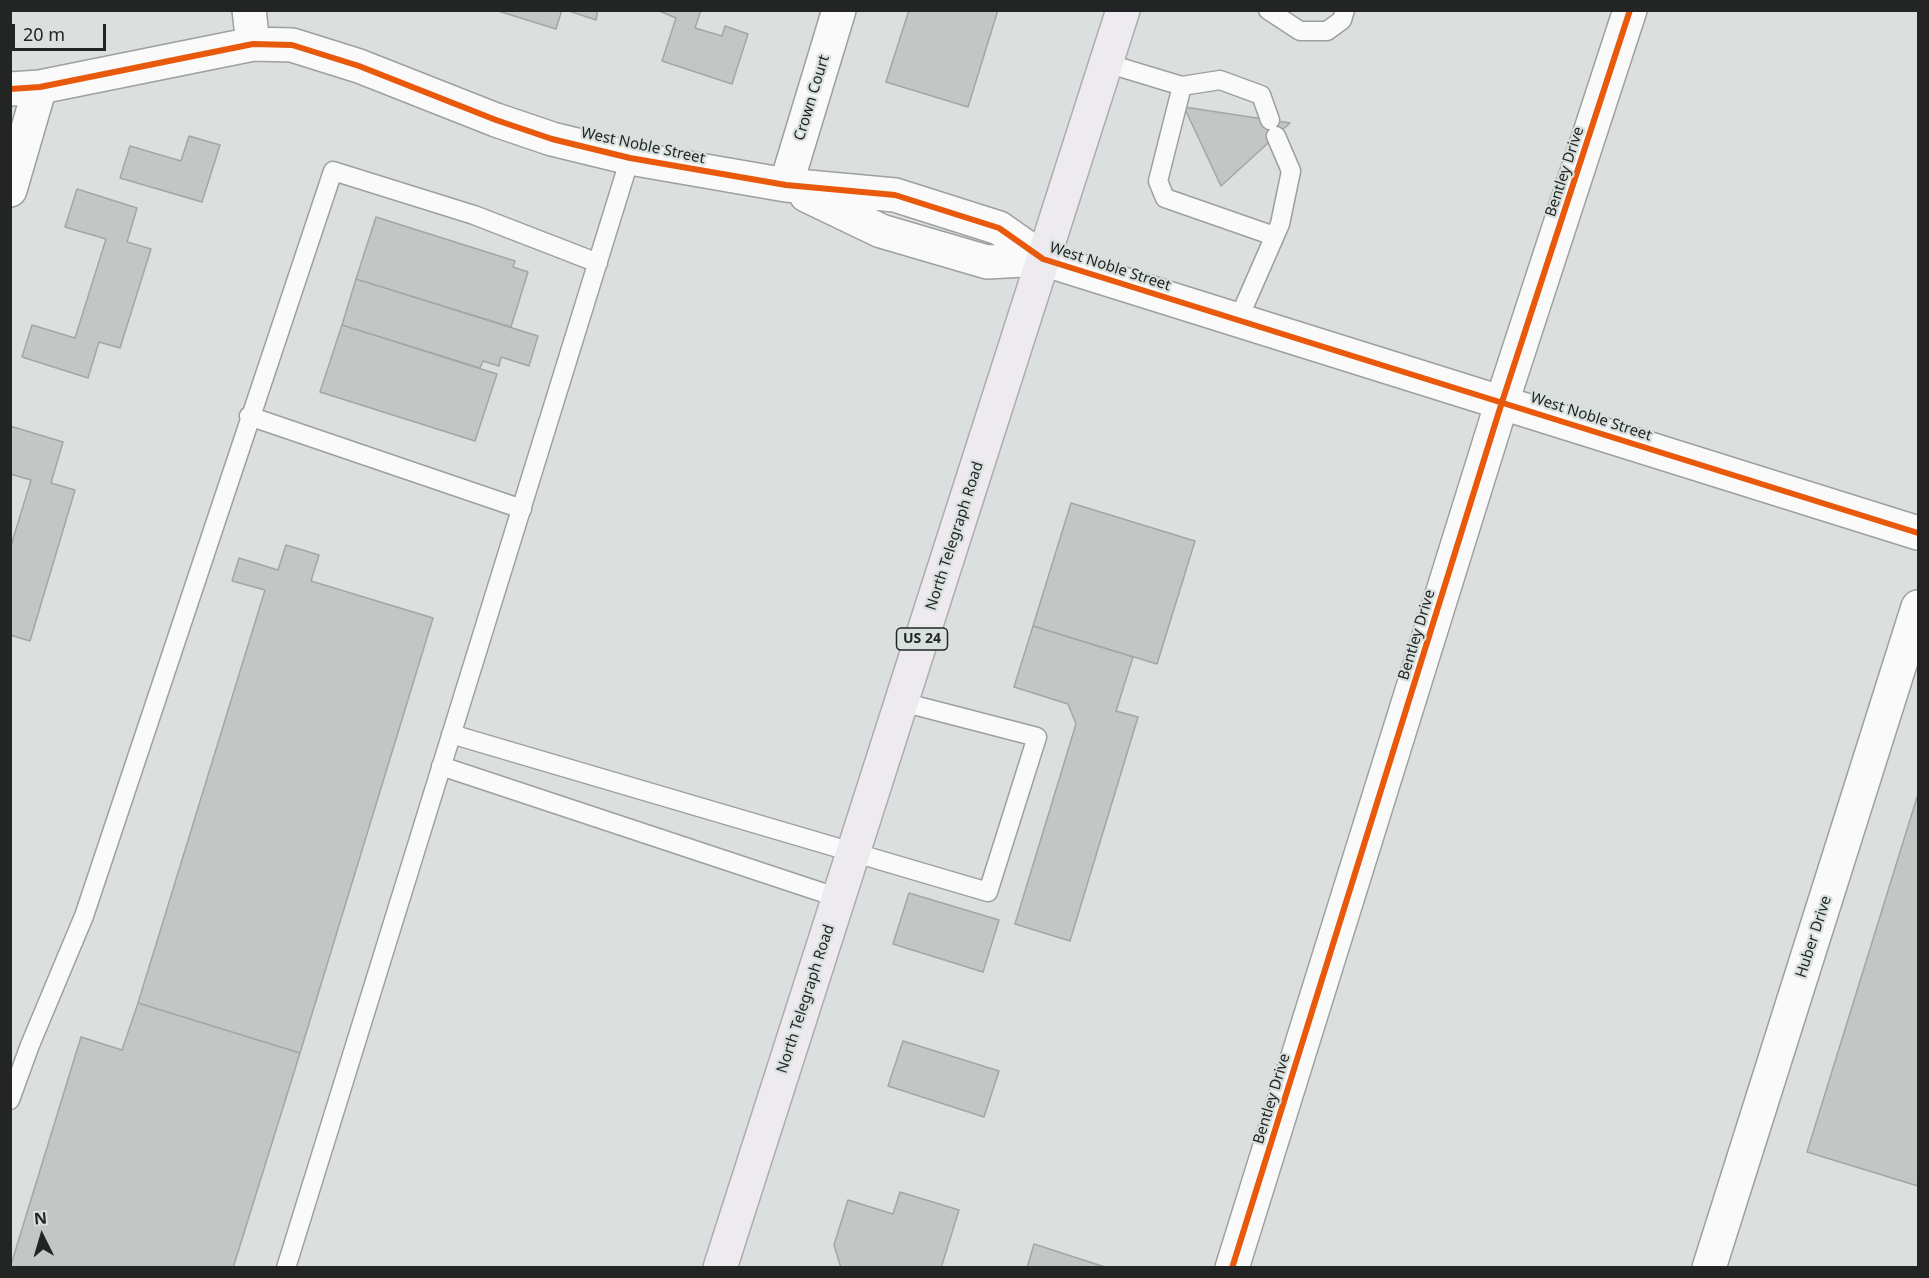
<!DOCTYPE html>
<html>
<head>
<meta charset="utf-8">
<style>
	body { margin:0 }
	#map { position:relative; width:1929px; height:1278px; overflow:hidden; background:#dbdfdd; font-family:"Noto Sans",sans-serif }
	canvas { display:block }
	.frame { position:absolute; inset:0; border:12px solid #222524; pointer-events:none }
	.north { position:absolute; left:12px; top:1206px; width:60px; height:60px; -webkit-text-stroke:4px #d9e1de; paint-order:stroke; rotate:355deg; font-size:16px; font-weight:700; line-height:24px; text-align:center; color:#222524 }
	.north::after { content:''; display:block; margin:auto; width:21px; height:27px; background:#222524; clip-path:polygon(50% 0,100% 100%,50% 72%,0 100%) }
	.scale { position:absolute; left:12px; top:24px; width:94px; height:27px; box-sizing:border-box; border:3px solid #222524; border-top:0; padding-left:8px; font-size:18px; line-height:21px; white-space:nowrap; color:#222524; -webkit-text-stroke:4px #d9e1de; paint-order:stroke }
</style>
</head>
<body>
<div id="map">
<canvas width="1929" height="1278"></canvas>
<div class="frame"></div>
<div class="north">N</div>
<div class="scale">20 m</div>
</div>
<script>
const c = document.querySelector('canvas').getContext('2d');
c.lineJoin = 'round';
function paint(path, color) { c.fillStyle = color; c.fill(path, 'evenodd'); }
const toPath = rows => new Path2D(rows.map(r => 'M' + r).join(''));
function stroke(path, color, width, dash) { c.strokeStyle = color; c.lineWidth = width; c.lineCap = dash ? 'butt' : 'round'; c.setLineDash(dash || []); c.stroke(path); }
function write(font, color, halo, rows, align = 'center') {
  c.font = font + ' "Noto Sans",sans-serif'; c.lineWidth = 4.5; c.setLineDash([]); c.textBaseline = 'middle'; c.strokeStyle = halo; c.fillStyle = color; for (const [text, x, y, turn = 0] of rows) {
    c.save(); c.translate(x, y); c.rotate((+turn || 0) * Math.PI / 180); c.textAlign = isNaN(turn) ? turn : align; if (halo) c.strokeText(text, 0, 0); c.fillText(text, 0, 0); c.restore();
  }
}
const building = toPath([
	[495,10,562,10,556,29,495,10],
	[566,10,598,10,596,20,566,10],
	[657,10,701,10,695,28,722,36,725,26,748,34,732,84,662,61,676,18,657,10],
	[909,10,998,10,968,107,886,82,909,10],
	[1184,107,1270,120,1290,123,1221,186,1184,107],
	[189,136,220,145,202,202,120,178,130,146,181,161,189,136],
	[77,189,137,208,127,242,151,249,120,348,99,342,88,378,22,357,32,325,75,338,106,239,65,227,77,189],
	[376,217,515,261,513,267,528,272,511,327,356,279,376,217],
	[356,279,538,336,529,366,501,357,499,366,483,361,480,368,342,325,356,279],
	[342,325,497,374,475,441,320,392,342,325],
	[10,426,63,442,51,483,75,490,30,641,10,635,10,549,31,480,10,474,10,426],
	[1071,503,1195,541,1157,664,1033,626,1071,503],
	[286,545,319,555,311,581,433,618,300,1053,138,1003,265,590,232,581,239,558,278,570,286,545],
	[1033,626,1133,657,1116,711,1138,717,1070,941,1015,924,1076,724,1068,704,1014,687,1033,626],
	[1918,794,1918,1186,1807,1152,1918,794],
	[909,893,999,920,983,972,893,944,909,893],
	[138,1003,300,1053,233,1268,10,1268,81,1037,122,1050,138,1003],
	[903,1041,999,1071,984,1117,888,1086,903,1041],
	[900,1192,959,1210,941,1268,841,1268,834,1245,848,1200,893,1214,900,1192],
	[1034,1244,1108,1268,1027,1268,1034,1244]
]);
const service = toPath([
	[1268,10,1300,31,1327,31,1342,20,1345,10],
	[1106,63,1182,86,1220,80,1261,95,1270,120],
	[1182,86,1158,181,1165,198,1274,236],
	[1238,320,1280,224,1291,171,1276,136],
	[249,416,522,509],
	[451,734,988,892,1037,737,902,702],
	[441,766,839,898],
	[10,1100,30,1045,84,916,333,171,474,215,598,263],
	[286,1268,630,158]
]);
const minor = toPath([
	[249,10,253,44],
	[10,89,40,87,253,44,292,45,359,66,496,120,552,139,630,158,786,185,895,195,999,228,1043,259,1918,533],
	[786,185,839,10],
	[10,190,40,87],
	[806,195,881,231,987,262,1043,259],
	[1232,1268,1502,402,1630,10],
	[1709,1268,1918,607]
]);
const primary = toPath([
	[720,1268,1123,10]
]);
const cycleway = toPath([
	[10,89,40,87,253,44,292,45,359,66,496,120,552,139,630,158,786,185,895,195,999,228,1043,259,1918,533],
	[1232,1268,1502,402,1630,10]
]);
const shields = [
	[922,639,51]
];
const shieldNames = [
	["US 24",922,639]
];
const streetNames = [
	["Crown Court",812,98,-73],
	["West Noble Street",643,146,12],
	["Bentley Drive",1565,172,-72],
	["West Noble Street",1110,267,18],
	["West Noble Street",1591,417,18],
	["North Telegraph Road",955,536,-72],
	["Bentley Drive",1417,635,-73],
	["Huber Drive",1814,937,-72],
	["North Telegraph Road",806,999,-72],
	["Bentley Drive",1272,1099,-73]
];
paint(building, '#c3c6c4');
stroke(building, '#a3a6a4', 1.5);
stroke(service, '#9ca09e', 21);
stroke(minor, '#9ca09e', 36);
stroke(primary, '#aeabb4', 36);
stroke(service, '#fafafa', 18);
stroke(minor, '#fafafa', 33);
stroke(primary, '#edeaf0', 33);
stroke(cycleway, '#e8590c', 6);
for (const [x, y, w] of shields) { const box = new Path2D(); box.roundRect(x - w / 2, y - 11, w, 22, 4.5); c.fillStyle = '#d9e1de'; c.fill(box); stroke(box, '#222524', 1.5); }
write('bold 14px', '#222524', null, shieldNames);
write('15px', '#222524', '#d9e1de', streetNames);
</script>
</body>
</html>
